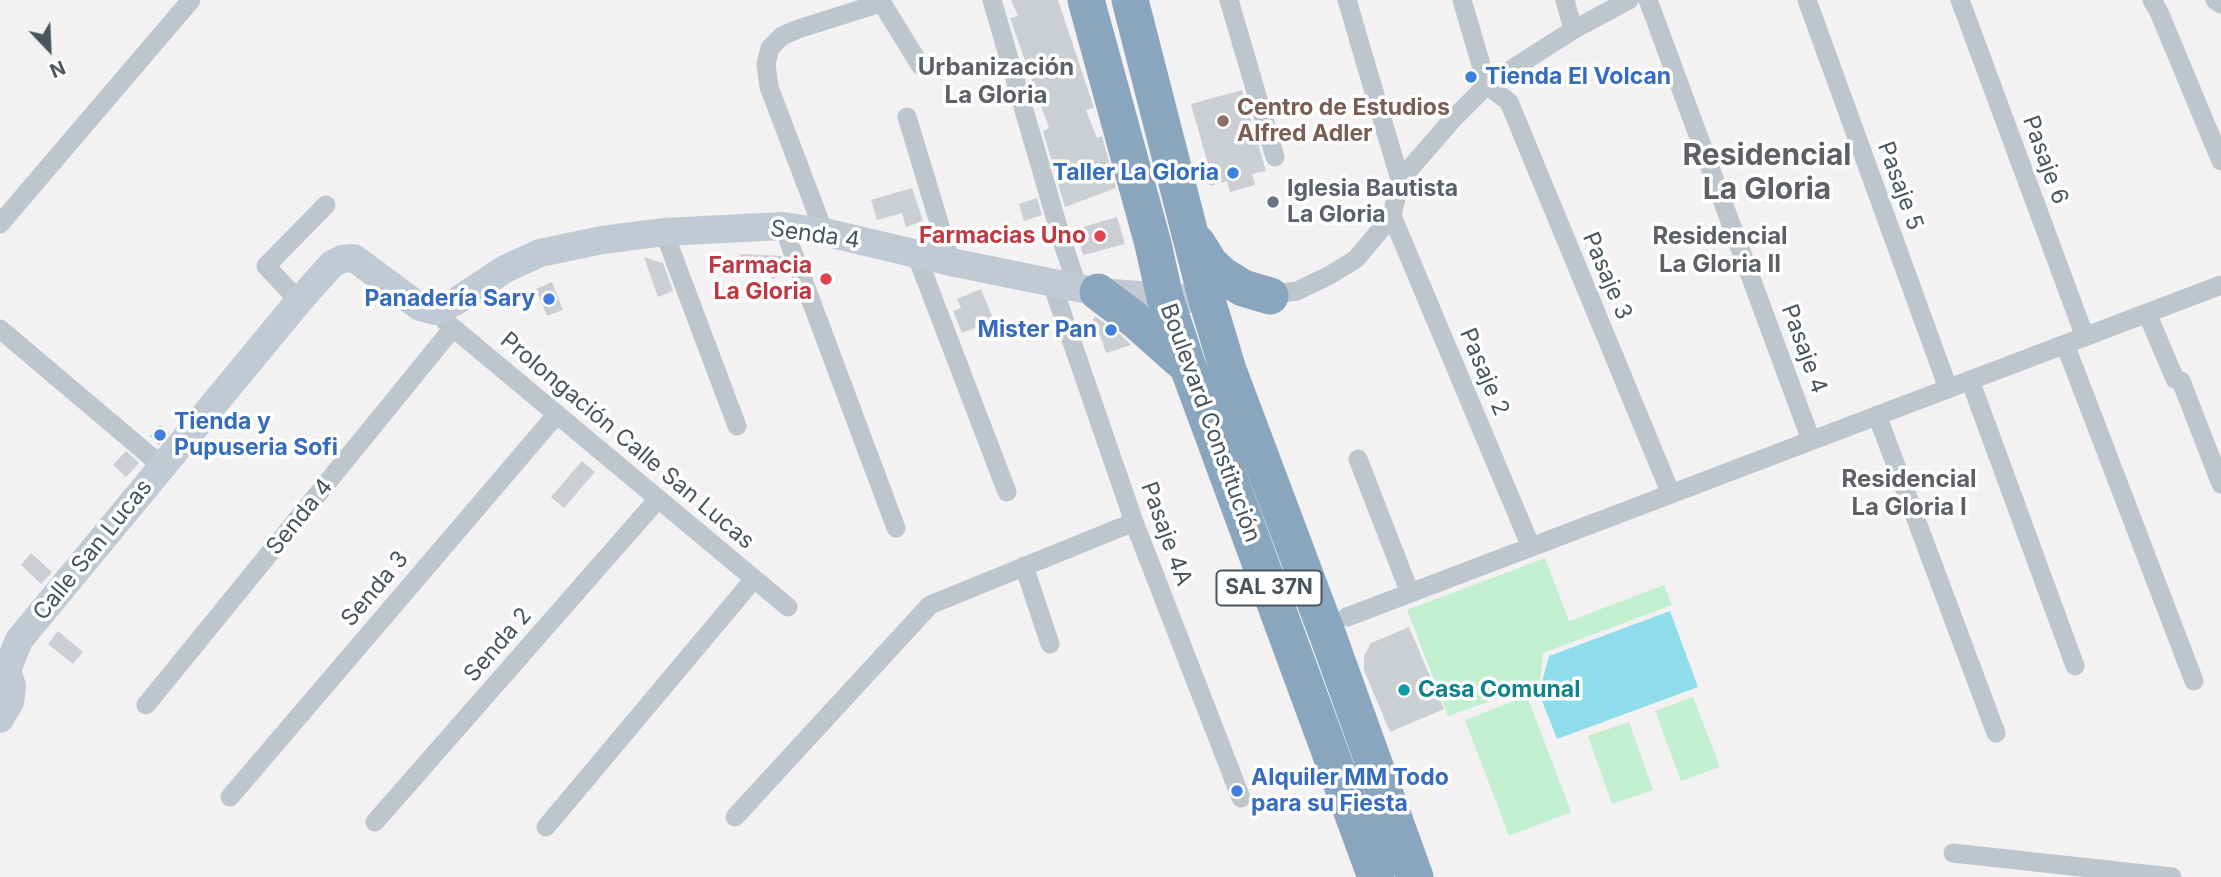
<!DOCTYPE html>
<html>
<head>
<meta charset="utf-8">
<style>
	body { margin:0 }
	#map { position:relative; width:2221px; height:877px; overflow:hidden; background:#f3f1f1; font-family:Inter,sans-serif }
	canvas { display:block }
	.north { position:absolute; left:14px; top:14px; width:70px; height:70px; -webkit-text-stroke:5px #fff; paint-order:stroke; rotate:157deg; font-size:19px; font-weight:700; line-height:28px; text-align:center; color:#49555e }
	.north::after { content:''; display:block; margin:auto; width:24px; height:32px; background:#49555e; clip-path:polygon(50% 0,100% 100%,50% 72%,0 100%) }
</style>
</head>
<body>
<div id="map">
<canvas width="2221" height="877"></canvas>
<div class="north">N</div>
</div>
<script>
const c = document.querySelector('canvas').getContext('2d');
c.lineJoin = 'round';
function paint(path, color) { c.fillStyle = color; c.fill(path, 'evenodd'); }
const toPath = rows => new Path2D(rows.map(r => 'M' + r).join(''));
function stroke(path, color, width, dash) { c.strokeStyle = color; c.lineWidth = width; c.lineCap = dash ? 'butt' : 'round'; c.setLineDash(dash || []); c.stroke(path); }
function write(font, color, halo, rows, align = 'center') {
  c.font = font + ' Inter,sans-serif'; c.lineWidth = 7; c.setLineDash([]); c.textBaseline = 'middle'; c.strokeStyle = halo; c.fillStyle = color; for (const [text, x, y, turn = 0] of rows) {
    c.save(); c.translate(x, y); c.rotate((+turn || 0) * Math.PI / 180); c.textAlign = isNaN(turn) ? turn : align; if (halo) c.strokeText(text, 0, 0); c.fillText(text, 0, 0); c.restore();
  }
}
const green = toPath([
	[1545,558,1569,621,1664,585,1672,605,1543,653,1540,683,1448,716,1407,610],
	[1527,696,1571,812,1509,836,1465,720],
	[1693,697,1720,767,1681,781,1655,711],
	[1629,722,1653,790,1612,804,1588,736]
]);
const water = toPath([
	[1670,611,1698,687,1557,739,1539,693,1549,656]
]);
const building = toPath([
	[1011,0,1058,0,1094,108,1086,110,1097,138,1102,136,1116,188,1065,207,1043,131,1049,128,1010,18,1018,16],
	[1242,90,1266,171,1252,174,1255,185,1230,192,1227,181,1210,186,1205,169,1209,168,1191,104],
	[912,188,923,221,906,227,902,213,877,220,871,200],
	[1037,198,1042,215,1024,221,1019,204],
	[1117,217,1125,244,1083,255,1076,229],
	[742,254,781,256,788,273,772,279,766,264,734,276,728,260],
	[644,257,663,263,673,291,658,297],
	[552,282,563,310,547,316,536,289],
	[981,289,998,331,984,337,980,326,962,333,953,311,961,308,957,299],
	[1095,316,1121,335,1131,345,1106,353,1100,335,1084,334],
	[160,425,169,433,159,445,150,436],
	[126,451,139,463,126,477,113,465],
	[582,461,595,472,564,508,551,497],
	[31,553,52,572,41,584,21,565],
	[1409,627,1444,709,1390,732,1364,670,1364,656,1371,643],
	[58,631,83,652,73,664,48,644]
]);
const street = toPath([
	[880,0,920,65],
	[992,0,1063,244,1078,288],
	[1229,0,1275,157],
	[1347,0,1400,180],
	[1462,0,1487,85,1509,102,1671,494],
	[1565,0,1573,30],
	[1648,0,1811,440],
	[1807,0,1948,388],
	[1960,0,2085,337],
	[2152,0,2159,12,2221,161],
	[2215,0,2221,4],
	[907,117,951,262],
	[1392,216,1531,547],
	[0,224,191,0],
	[783,226,896,528],
	[664,232,737,426],
	[824,232,769,87,766,64,770,48,782,36,798,29,881,3],
	[916,254,1007,492],
	[1052,284,1134,522,1241,798],
	[1263,296,1297,291,1330,275,1356,259,1392,216,1400,180,1453,119,1487,85,1573,30,1629,0],
	[299,301,266,266,326,205],
	[2147,313,2175,379,2181,381,2221,484],
	[445,321,788,607],
	[0,329,162,466],
	[2065,344,2194,681],
	[1970,380,2075,666],
	[1877,415,1996,733],
	[1358,459,1410,593],
	[1024,566,1050,644],
	[1347,617,2221,285],
	[146,705,453,328],
	[230,797,557,414],
	[735,817,930,605,1134,522],
	[375,822,658,499],
	[546,827,754,579],
	[1953,853,2172,877]
]);
const secondary = toPath([
	[0,662,7,670,12,686,10,702,0,719],
	[7,670,19,640,299,301,332,264,342,259,354,258,420,307,435,311,455,302,505,269,540,253,602,240,664,232,783,226,824,232,951,262,1098,292,1207,300]
]);
const highway = toPath([
	[1086,0,1153,244,1165,298,1188,367,1376,877],
	[1130,0,1207,300,1228,370,1328,636,1415,877],
	[1197,243,1210,264,1222,275,1243,288,1270,296],
	[1098,292,1134,319,1186,365]
]);
const markers = [
	[1471,77,7,"#3f7fe0"],
	[1223,121,7,"#8d6e63"],
	[1233,173,7,"#3f7fe0"],
	[1273,202,7,"#6b7280"],
	[1100,236,7,"#e0444e"],
	[826,279,7,"#e0444e"],
	[549,299,7,"#3f7fe0"],
	[1111,330,7,"#3f7fe0"],
	[160,435,7,"#3f7fe0"],
	[1404,690,7,"#0f9aa8"],
	[1237,791,7,"#3f7fe0"]
];
const shields = [
	[1269,588,105]
];
const shieldNames = [
	["SAL 37N",1269,588]
];
const shopNames = [
	["Tienda El Volcan",1485,77],
	["Taller La Gloria",1219,173,"right"],
	["Panadería Sary",535,299,"right"],
	["Mister Pan",1097,330,"right"],
	["Tienda y",174,422],
	["Pupuseria Sofi",174,448],
	["Alquiler MM Todo",1251,778],
	["para su Fiesta",1251,804]
];
const educationNames = [
	["Centro de Estudios",1237,108],
	["Alfred Adler",1237,134]
];
const streetNames = [
	["Pasaje 6",2045,160,70],
	["Pasaje 5",1900,186,70],
	["Senda 4",815,235,8],
	["Pasaje 3",1607,276,67],
	["Pasaje 4",1804,349,70],
	["Pasaje 2",1484,372,67],
	["Boulevard Constitución",1210,423,70],
	["Prolongación Calle San Lucas",627,441,40],
	["Senda 4",300,517,-51],
	["Pasaje 4A",1166,534,70],
	["Calle San Lucas",93,550,-51],
	["Senda 3",375,589,-50],
	["Senda 2",498,645,-49]
];
const worshipNames = [
	["Iglesia Bautista",1287,189],
	["La Gloria",1287,215]
];
const healthNames = [
	["Farmacias Uno",1086,236],
	["Farmacia",812,266],
	["La Gloria",812,292]
];
const cultureNames = [
	["Casa Comunal",1418,690]
];
const neighbourhoodNames = [
	["Urbanización",996,68],
	["La Gloria",996,96],
	["Residencial",1720,237],
	["La Gloria II",1720,265],
	["Residencial",1909,480],
	["La Gloria I",1909,508]
];
const districtNames = [
	["Residencial",1767,156],
	["La Gloria",1767,190]
];
paint(green, '#c1efd0');
paint(water, '#8fddeb');
paint(building, '#cbced3');
stroke(street, '#bdc6cd', 19);
stroke(secondary, '#bfcad4', 28);
stroke(highway, '#8aa6be', 37);
for (const [x, y, r, color] of markers) { const dot = new Path2D(); dot.arc(x, y, r, 0, 2 * Math.PI); c.fillStyle = color; c.fill(dot); stroke(dot, '#fff', 2.5); }
for (const [x, y, w] of shields) { const box = new Path2D(); box.roundRect(x - w / 2, y - 17.5, w, 35, 5); c.fillStyle = '#fff'; c.fill(box); stroke(box, '#49555e', 2); }
write('bold 21px', '#49555e', null, shieldNames);
write('bold 23px', '#366cbe', '#fff', shopNames, 'left');
write('bold 23px', '#785e54', '#fff', educationNames, 'left');
write('23px', '#49555e', '#fff', streetNames);
write('bold 23px', '#5b616d', '#fff', worshipNames, 'left');
write('bold 23px', '#be3a42', '#fff', healthNames, 'right');
write('bold 23px', '#0d838f', '#fff', cultureNames, 'left');
write('bold 24px', '#5d6166', '#fff', neighbourhoodNames);
write('bold 30px', '#5d6166', '#fff', districtNames);
</script>
</body>
</html>
